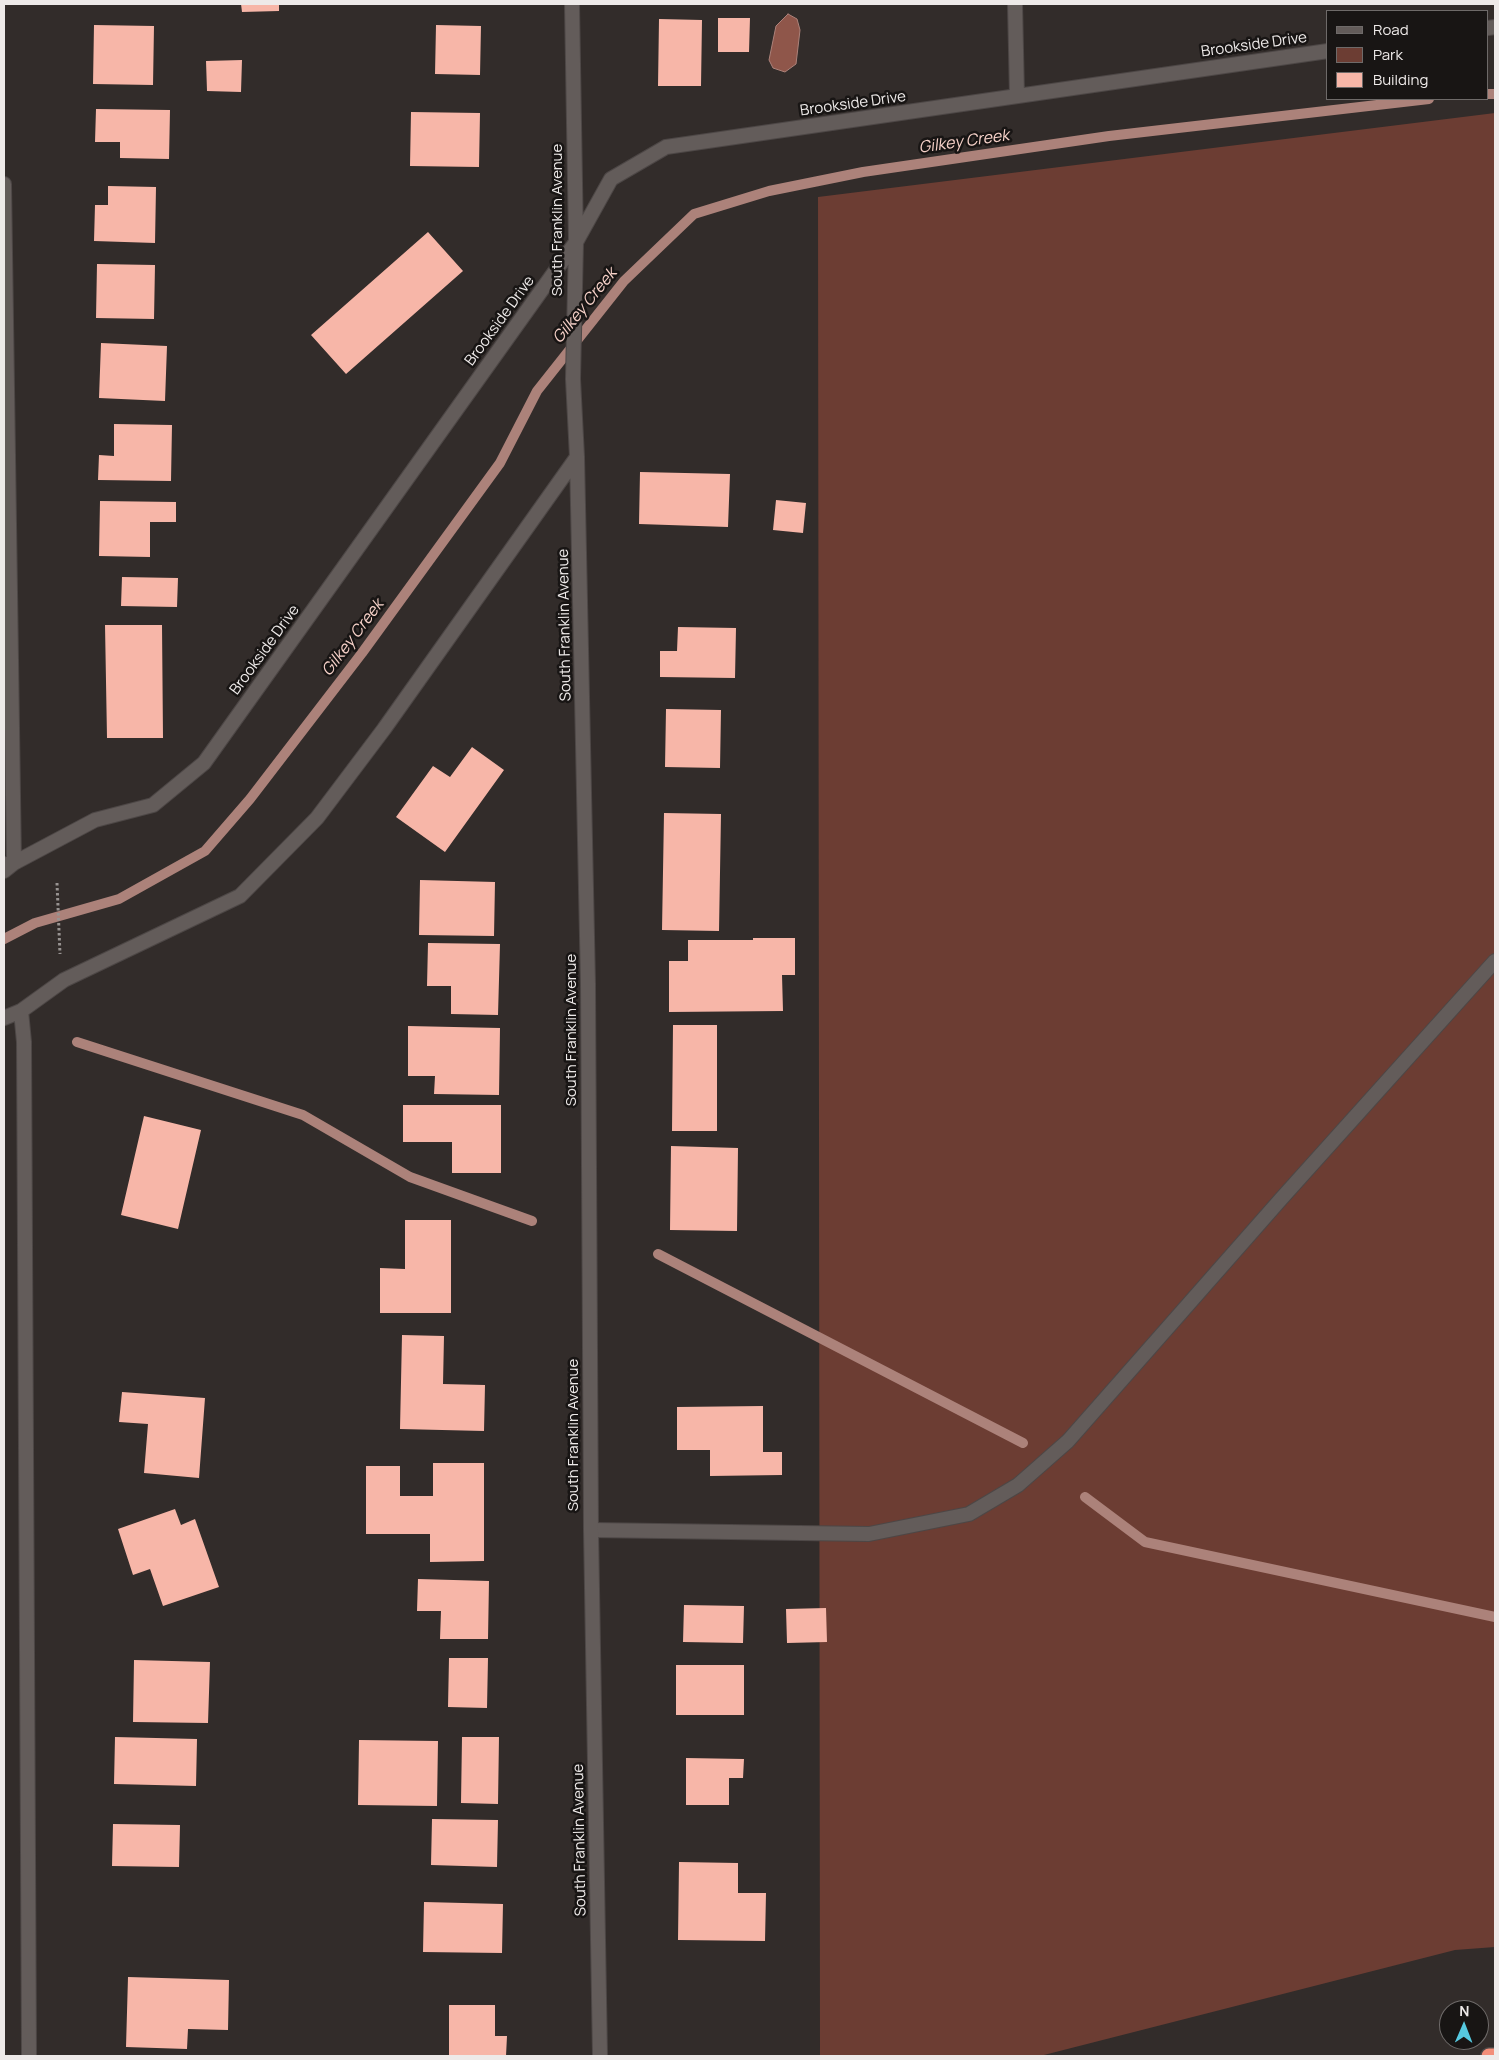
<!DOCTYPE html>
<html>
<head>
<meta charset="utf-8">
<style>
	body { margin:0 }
	#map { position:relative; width:1499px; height:2060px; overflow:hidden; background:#322c2a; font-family:Manrope,sans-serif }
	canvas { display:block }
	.frame { position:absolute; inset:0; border:5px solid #eeeae9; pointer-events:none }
	.legend { position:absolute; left:1326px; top:10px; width:162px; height:90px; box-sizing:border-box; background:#181514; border:1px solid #6e6a69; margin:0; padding:6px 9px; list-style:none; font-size:15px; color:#eeeae9 }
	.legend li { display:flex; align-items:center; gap:10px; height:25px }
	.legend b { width:25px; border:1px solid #6e6a69 }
	.north { position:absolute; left:1439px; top:2000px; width:50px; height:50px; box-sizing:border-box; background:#181514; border:1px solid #6e6a69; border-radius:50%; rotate:1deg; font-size:14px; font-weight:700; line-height:20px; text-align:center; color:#eeeae9 }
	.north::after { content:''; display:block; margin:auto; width:18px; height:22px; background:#56c9e0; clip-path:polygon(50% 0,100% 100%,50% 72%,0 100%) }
</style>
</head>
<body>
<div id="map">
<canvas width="1499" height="2060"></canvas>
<div class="frame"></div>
<ul class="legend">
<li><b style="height:6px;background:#635c5a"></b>Road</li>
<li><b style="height:14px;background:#6c3d33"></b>Park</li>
<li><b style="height:14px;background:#f7b6a8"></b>Building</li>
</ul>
<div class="north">N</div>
</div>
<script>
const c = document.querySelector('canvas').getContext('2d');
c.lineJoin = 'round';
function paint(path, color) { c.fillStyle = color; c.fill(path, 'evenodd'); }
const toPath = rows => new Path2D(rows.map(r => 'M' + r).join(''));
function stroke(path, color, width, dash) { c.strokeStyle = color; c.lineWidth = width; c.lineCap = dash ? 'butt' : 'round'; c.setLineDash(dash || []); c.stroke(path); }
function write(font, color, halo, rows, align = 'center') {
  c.font = font + ' Manrope,sans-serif'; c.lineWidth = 5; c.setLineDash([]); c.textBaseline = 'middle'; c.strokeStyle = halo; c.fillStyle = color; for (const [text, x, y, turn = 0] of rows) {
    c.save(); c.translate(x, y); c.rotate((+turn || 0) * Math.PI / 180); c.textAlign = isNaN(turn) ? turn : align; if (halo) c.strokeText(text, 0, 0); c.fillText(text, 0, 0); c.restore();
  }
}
const green = toPath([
	[1495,113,1495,1947,1455,1950,1040,2056,820,2056,818,197]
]);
const water = toPath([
	[788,14,797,19,800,30,796,64,785,72,773,68,769,60,776,26,788,14]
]);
const stream = toPath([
	[1488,94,1495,94],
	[4,939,35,923,119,899,205,851,250,799,362,653,500,463,537,391,624,281,694,214,769,191,863,172,1109,136,1429,99],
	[77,1042,303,1115,410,1177,532,1221],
	[658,1254,1023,1443],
	[1085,1497,1145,1542,1495,1617]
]);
const building = toPath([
	[241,4,279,4,279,11,242,12],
	[718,18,750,18,749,52,718,52],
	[659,19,702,20,701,86,658,86],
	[94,25,154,26,153,85,93,84],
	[436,25,481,26,480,75,435,74],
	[242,60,241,92,207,91,206,61],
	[96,109,170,110,169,159,120,158,120,142,95,142],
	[411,112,480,113,479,167,410,166],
	[108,186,156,187,155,243,94,241,95,205,108,205],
	[428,232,463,271,346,374,311,335],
	[97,264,155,265,154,319,96,318],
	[101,343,167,346,165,401,99,398],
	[114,424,172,425,171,481,98,480,99,455,114,456],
	[640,472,730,474,728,527,639,524],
	[776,500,806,503,803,533,773,530],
	[100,501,176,502,176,522,150,522,150,557,99,556],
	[122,577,178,578,177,607,121,606],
	[105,625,162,625,163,738,107,738],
	[678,627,736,628,735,678,660,677,660,651,677,651],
	[666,709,721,710,720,768,665,767],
	[472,747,504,770,445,852,396,817,433,766,450,777],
	[664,813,721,814,719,931,662,930],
	[420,880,495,882,494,936,419,935],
	[753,938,795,938,795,975,782,975,783,1011,669,1012,669,961,688,961,688,940,753,940],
	[428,943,500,944,498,1015,451,1014,451,986,427,986],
	[673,1025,717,1025,717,1131,672,1131],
	[408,1026,500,1028,499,1095,434,1094,435,1076,408,1076],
	[403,1105,501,1105,501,1173,452,1173,452,1142,403,1142],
	[144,1116,201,1130,178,1229,121,1215],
	[671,1146,738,1148,737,1231,670,1230],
	[405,1220,451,1220,451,1313,380,1313,380,1268,405,1269],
	[402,1335,444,1336,443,1384,485,1385,484,1431,400,1429],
	[122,1392,205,1398,199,1478,144,1473,148,1424,119,1422],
	[763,1406,763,1452,782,1452,782,1475,710,1476,710,1450,677,1450,677,1407],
	[433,1463,484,1463,484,1561,430,1562,430,1534,366,1534,366,1466,400,1466,400,1496,433,1496],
	[175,1509,181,1525,195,1519,219,1587,163,1606,150,1569,133,1575,118,1529],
	[418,1579,489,1581,488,1639,440,1639,441,1611,417,1611],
	[684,1605,744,1606,743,1643,683,1642],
	[826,1608,827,1642,787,1643,786,1609],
	[449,1658,488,1658,487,1708,448,1707],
	[134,1660,210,1662,208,1723,133,1722],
	[676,1665,744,1665,744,1715,676,1715],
	[115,1737,197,1739,196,1786,114,1784],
	[462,1737,499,1737,498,1804,461,1803],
	[359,1740,438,1741,437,1806,358,1805],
	[686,1758,744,1759,743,1778,729,1778,729,1805,686,1805],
	[432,1819,498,1820,497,1867,431,1865],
	[113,1824,180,1825,179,1867,112,1866],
	[679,1862,738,1863,738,1893,766,1893,765,1941,678,1940],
	[424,1902,503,1904,502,1953,423,1952],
	[128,1977,229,1980,228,2030,188,2029,187,2049,126,2047],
	[449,2005,495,2005,495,2036,507,2036,506,2056,449,2056]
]);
const path = toPath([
	[57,883,60,954]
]);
const service = toPath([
	[591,1530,869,1534,969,1514,1018,1485,1068,1441,1281,1199,1495,961]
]);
const minor = toPath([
	[572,4,576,242,573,379,577,457,588,984,591,1530,600,2056],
	[1015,4,1017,96],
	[1488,28,1495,27],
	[4,184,14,863,7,864],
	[4,871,14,863,95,820,153,805,204,763,576,242,611,179,666,147,1328,51],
	[21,1011,24,1042,29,2056],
	[4,1018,21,1011,64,980,240,896,317,818,384,729,577,457]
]);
const motorway = toPath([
	[1489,2056,1495,2056]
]);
const streetNames = [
	["Brookside Drive",1254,45,-8],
	["Brookside Drive",853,104,-8],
	["South Franklin Avenue",558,220,-90],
	["Brookside Drive",500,321,-54],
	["South Franklin Avenue",565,625,-91],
	["Brookside Drive",265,650,-54],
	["South Franklin Avenue",572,1030,-90],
	["South Franklin Avenue",574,1435,-90],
	["South Franklin Avenue",580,1840,-91]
];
const waterNames = [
	["Gilkey Creek",964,142,-8],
	["Gilkey Creek",585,306,-51],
	["Gilkey Creek",353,638,-53]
];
paint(green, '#6c3d33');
paint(water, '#8f564a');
stroke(water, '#ac827a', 1);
stroke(stream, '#ac827a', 10);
paint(building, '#f7b6a8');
stroke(service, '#4d4746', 16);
stroke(minor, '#4d4746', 16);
stroke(motorway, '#4d4746', 18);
stroke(path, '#989391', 3, [2.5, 2.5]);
stroke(service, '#635c5a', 14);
stroke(minor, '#635c5a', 14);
stroke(motorway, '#f38e79', 15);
write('15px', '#eeeae9', '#181514', streetNames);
write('italic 16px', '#f7d2c9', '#181514', waterNames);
</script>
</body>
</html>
